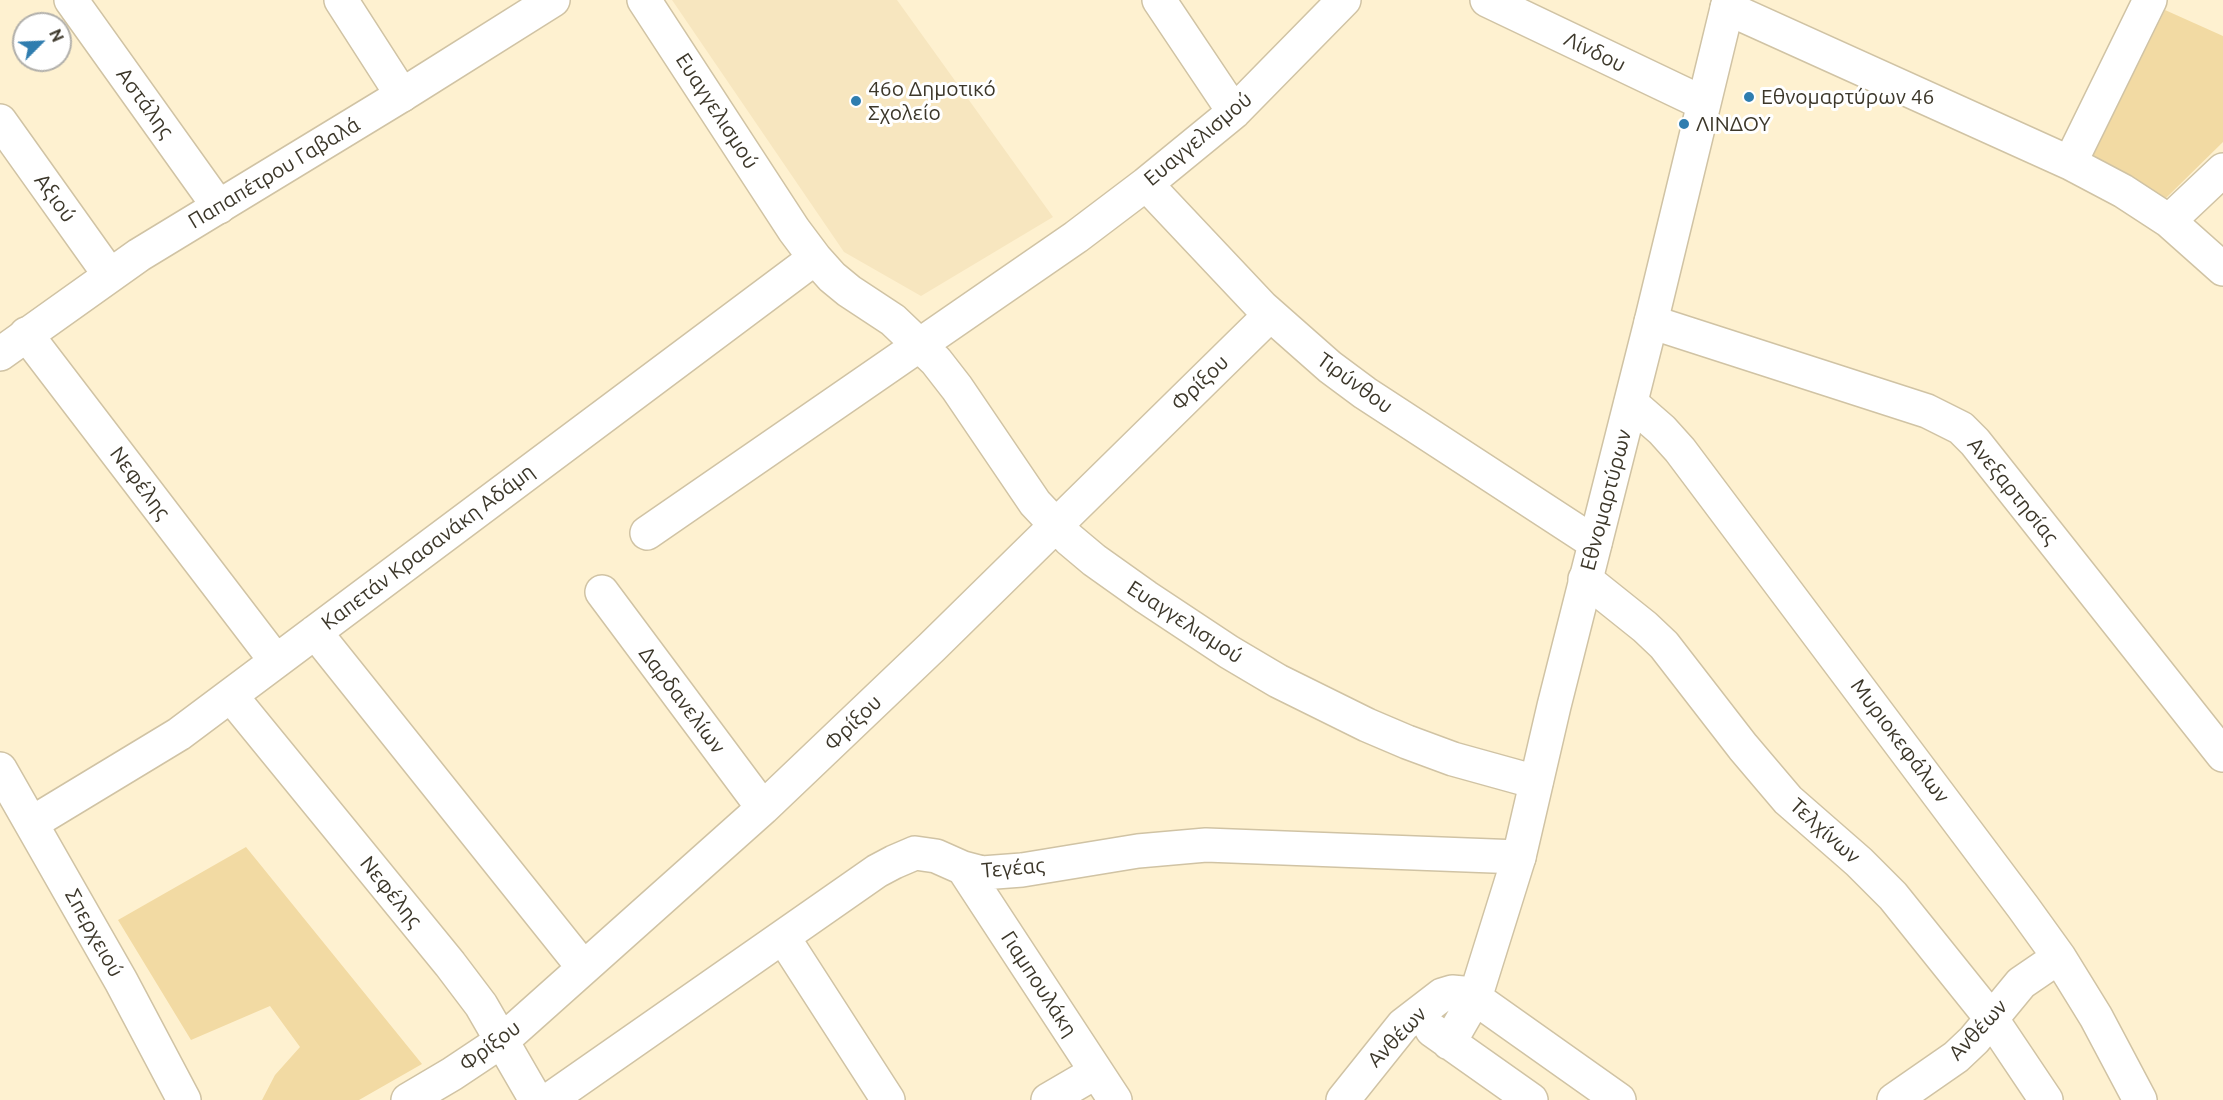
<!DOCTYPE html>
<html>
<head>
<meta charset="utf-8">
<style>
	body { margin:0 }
	#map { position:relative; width:2223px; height:1100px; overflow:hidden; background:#fef1d0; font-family:Ubuntu,sans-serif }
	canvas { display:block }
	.north { position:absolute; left:12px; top:12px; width:60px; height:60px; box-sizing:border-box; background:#fff; border:2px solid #b1afaa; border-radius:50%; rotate:66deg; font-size:16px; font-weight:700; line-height:24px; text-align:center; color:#3c372a }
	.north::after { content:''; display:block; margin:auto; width:21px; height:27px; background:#2f7daf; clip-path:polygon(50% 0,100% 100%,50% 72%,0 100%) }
</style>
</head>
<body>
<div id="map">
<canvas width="2223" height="1100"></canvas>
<div class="north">N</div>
</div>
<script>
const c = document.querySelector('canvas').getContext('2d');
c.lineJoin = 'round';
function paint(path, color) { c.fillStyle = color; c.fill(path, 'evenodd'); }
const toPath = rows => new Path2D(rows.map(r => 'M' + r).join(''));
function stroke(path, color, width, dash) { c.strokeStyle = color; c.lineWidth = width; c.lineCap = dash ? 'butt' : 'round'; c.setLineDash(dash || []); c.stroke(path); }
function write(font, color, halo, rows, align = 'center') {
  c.font = font + ' Ubuntu,sans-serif'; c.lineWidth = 6; c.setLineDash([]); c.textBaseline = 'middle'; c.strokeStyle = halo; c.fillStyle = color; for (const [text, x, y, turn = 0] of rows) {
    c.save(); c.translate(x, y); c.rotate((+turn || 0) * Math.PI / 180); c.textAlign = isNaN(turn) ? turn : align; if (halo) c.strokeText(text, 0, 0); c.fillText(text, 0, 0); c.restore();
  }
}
const built = toPath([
	[672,0,897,0,1053,217,921,296,844,252]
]);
const green = toPath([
	[2165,10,2223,36,2223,142,2166,198,2087,168],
	[246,847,422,1064,359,1100,262,1100,275,1075,300,1047,270,1006,191,1040,118,920]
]);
const minor = toPath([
	[71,0,219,207],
	[341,0,402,95],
	[644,0,794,230,815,258,832,277,849,291,893,320,936,361,957,388,1035,503,1069,539,1094,560,1146,597,1229,652,1278,681,1367,725,1407,742,1453,759,1536,782],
	[1159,0,1234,112],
	[1487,0,1703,103],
	[1727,8,2070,163,2123,191,2169,221,2223,269],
	[0,121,109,274],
	[2070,163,2150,0],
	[1146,184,1262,307,1330,367,1365,393,1595,543],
	[2169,221,2223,170],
	[1651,322,1927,411,1961,428,1975,442,2223,755],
	[26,334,276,661],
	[1631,403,1662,430,1680,450,2023,907,2059,957,2096,1017,2140,1100],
	[647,533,1076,237,1146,184,1234,112,1344,0],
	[1585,579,1645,627,1664,645,1743,747,1788,800,1859,862,1893,896,1991,1018,2046,1100],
	[602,592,763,808],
	[315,632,583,967],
	[231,696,450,964,481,1005,536,1100],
	[0,769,121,981,184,1100],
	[32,823,179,734,815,258],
	[963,868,1115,1100],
	[783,937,888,1100],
	[408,1100,452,1074,503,1040,763,808,932,647,1270,315],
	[549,1100,877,871,894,862,915,853,936,856,963,868,982,873,1022,870,1138,851,1206,845,1519,857],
	[1048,1100,1096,1072],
	[1894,1100,1956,1057,1974,1040,2021,983,2059,957]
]);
const tertiary = toPath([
	[0,354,139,255,402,95,553,0],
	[1432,1030,1531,1100],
	[1449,1043,1475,998,1519,857,1554,706,1651,322,1729,0],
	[1343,1100,1403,1025,1442,995,1452,992,1463,993,1475,998,1619,1100]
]);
const markers = [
	[1749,97,6,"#2f7daf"],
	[856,101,6,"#2f7daf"],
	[1684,124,6,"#2f7daf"]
];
const streetNames = [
	["Λίνδου",1595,52,26],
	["Αστάλης",145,103,54],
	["Ευαγγελισμού",717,111,57],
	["Ευαγγελισμού",1198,139,-40],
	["Παπαπέτρου Γαβαλά",274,173,-31],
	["Αξιού",55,198,54],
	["Φρίξου",1200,383,-44],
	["Τιρύνθου",1355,383,36],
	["Νεφέλης",140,483,53],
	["Ανεξαρτησίας",2013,491,51],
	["Εθνομαρτύρων",1606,500,-75],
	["Καπετάν Κρασανάκη Αδάμη",428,547,-37],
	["Ευαγγελισμού",1185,622,33],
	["Δαρδανελίων",682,700,53],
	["Φρίξου",853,723,-44],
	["Μυριοκεφάλων",1900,741,53],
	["Τελχίνων",1825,831,42],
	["Τεγέας",1013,868,-5],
	["Νεφέλης",391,892,51],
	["Σπερχειού",94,933,61],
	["Γιαμπουλάκη",1039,984,57],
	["Ανθέων",1978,1030,-47],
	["Ανθέων",1397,1037,-46],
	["Φρίξου",490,1046,-37]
];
const poiNames = [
	["46ο Δημοτικό",868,89],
	["Σχολείο",868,113],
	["Εθνομαρτύρων 46",1761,97],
	["ΛΙΝΔΟΥ",1696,124]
];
paint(built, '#f7e6bf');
paint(green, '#f2daa3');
stroke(minor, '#d0c3a4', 36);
stroke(tertiary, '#d0c3a4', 36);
stroke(minor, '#fff', 33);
stroke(tertiary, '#fff', 33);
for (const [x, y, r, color] of markers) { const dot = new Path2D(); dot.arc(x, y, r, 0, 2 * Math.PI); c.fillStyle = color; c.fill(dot); stroke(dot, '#fff', 2); }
write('21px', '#3c372a', '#fff', streetNames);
write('21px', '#3c372a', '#fff', poiNames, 'left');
</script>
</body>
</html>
